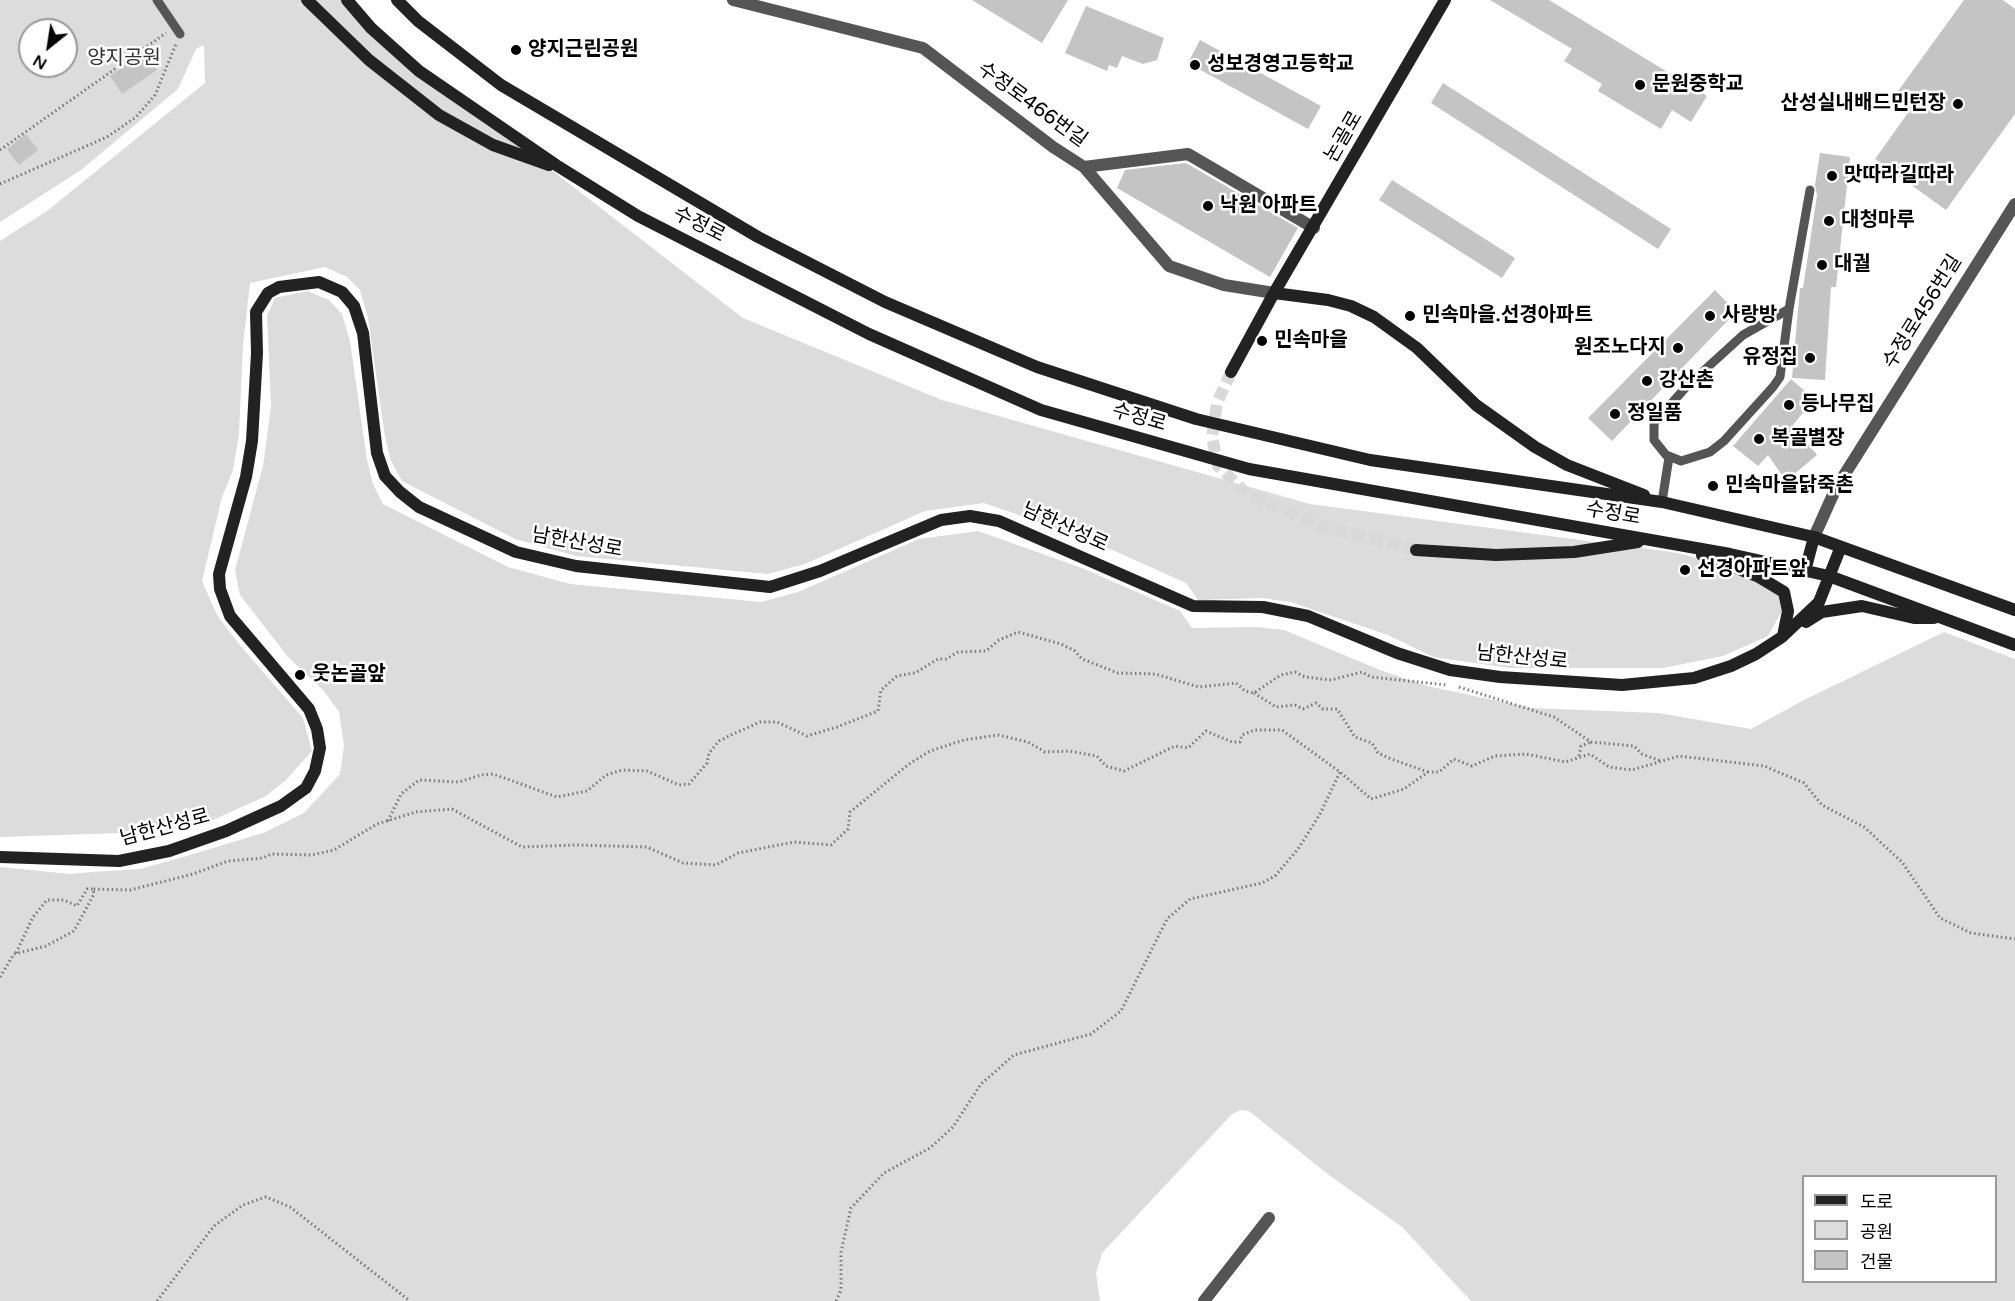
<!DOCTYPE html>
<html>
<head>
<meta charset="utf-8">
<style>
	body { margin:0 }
	#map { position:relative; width:2015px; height:1301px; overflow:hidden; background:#fff; font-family:"Varela Round","Noto Sans KR",sans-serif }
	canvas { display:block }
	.legend { position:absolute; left:1802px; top:1175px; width:195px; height:108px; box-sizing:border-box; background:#fff; border:2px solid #999; margin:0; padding:8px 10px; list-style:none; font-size:18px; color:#000 }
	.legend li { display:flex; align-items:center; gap:12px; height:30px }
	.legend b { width:30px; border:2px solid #999 }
	.north { position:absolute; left:18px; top:18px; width:60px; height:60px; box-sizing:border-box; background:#fff; border:2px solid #999; border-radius:50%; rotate:210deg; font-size:16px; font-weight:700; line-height:24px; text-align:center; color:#000 }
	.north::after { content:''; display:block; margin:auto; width:21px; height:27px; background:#000; clip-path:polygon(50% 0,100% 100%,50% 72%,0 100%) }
</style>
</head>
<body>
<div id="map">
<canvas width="2015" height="1301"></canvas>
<ul class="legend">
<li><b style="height:8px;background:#222"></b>도로</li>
<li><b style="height:16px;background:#dcdcdc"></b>공원</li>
<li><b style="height:16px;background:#c4c4c4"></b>건물</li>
</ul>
<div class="north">N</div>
</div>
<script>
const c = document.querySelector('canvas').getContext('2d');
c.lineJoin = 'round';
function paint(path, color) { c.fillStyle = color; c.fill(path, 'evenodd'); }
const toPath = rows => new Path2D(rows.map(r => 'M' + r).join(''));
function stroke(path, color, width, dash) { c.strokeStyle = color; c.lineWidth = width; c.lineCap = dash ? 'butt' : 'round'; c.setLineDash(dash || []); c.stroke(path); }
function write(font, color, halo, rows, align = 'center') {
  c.font = font + ' "Varela Round","Noto Sans KR",sans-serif'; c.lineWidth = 5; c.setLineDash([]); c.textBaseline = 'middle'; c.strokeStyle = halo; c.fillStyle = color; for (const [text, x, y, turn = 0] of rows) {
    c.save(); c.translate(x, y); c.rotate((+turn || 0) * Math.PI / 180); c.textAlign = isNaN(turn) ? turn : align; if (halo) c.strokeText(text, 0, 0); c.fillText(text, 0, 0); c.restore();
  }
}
const green = toPath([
	[0,0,308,0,295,7,311,0,346,0,422,70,743,318,942,400,1310,504,1678,553,1767,577,1787,602,1768,636,1723,656,1663,668,1509,668,1433,657,1388,635,1290,602,1262,598,1198,600,1186,583,1088,539,984,503,925,511,805,564,768,574,576,556,515,539,402,481,391,461,385,437,368,318,360,290,347,277,325,267,250,283,243,345,239,434,233,470,222,497,202,581,217,615,239,644,303,718,312,751,286,780,266,796,213,820,150,832,0,837,0,241,47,211,205,83,204,45,196,49,178,89,81,170,0,222],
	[30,30,66,30,66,66,30,66],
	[307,291,329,300,342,314,350,341,367,460,373,484,383,504,508,567,570,584,761,602,798,592,919,539,978,531,1082,568,1180,611,1192,628,1256,627,1284,630,1380,670,1427,686,1531,708,1658,713,1751,729,1802,701,1944,632,2015,659,2015,1301,1471,1301,1402,1227,1329,1175,1249,1111,1241,1110,1232,1114,1102,1253,1096,1273,1100,1301,0,1301,0,867,70,874,91,872,140,869,190,855,263,833,304,813,340,774,344,746,339,712,324,691,288,657,240,595,235,570,263,466,271,406,267,316,275,298],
	[1804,1176,1996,1176,1996,1282,1804,1282]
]);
const building = toPath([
	[972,0,1068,0,1042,43],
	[1490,0,1549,0,1707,96,1691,122,1672,110,1661,129,1598,91,1602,84,1564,61,1572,49],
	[1964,0,2003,0,2015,9,2015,114,1946,210,1875,159,1910,110,1893,98],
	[1086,6,1164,38,1157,60,1143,64,1122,56,1117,68,1109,65,1107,71,1065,53],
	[1200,40,1321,106,1308,129,1188,63],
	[144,52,157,70,122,94,110,76],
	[1443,83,1671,229,1658,249,1431,103],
	[26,134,38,150,19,165,7,149],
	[1820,153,1850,157,1836,287,1831,287,1825,380,1792,378,1800,288,1803,288,1817,195,1815,185],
	[1186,163,1298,228,1270,277,1117,188,1125,170],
	[1392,180,1515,258,1502,278,1379,200],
	[1715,290,1736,312,1612,441,1588,418],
	[1791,379,1814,399,1793,425,1817,455,1786,481,1768,455,1758,466,1733,446]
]);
const secondaryTunnel = toPath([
	[1231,372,1217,403,1212,437,1218,466,1248,495,1321,526,1416,550]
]);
const path = toPath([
	[0,150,166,33],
	[0,184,107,137,136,117,155,95,176,44],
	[1459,687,1554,717,1591,742,1634,746,1642,754,1661,761],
	[1254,693,1276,707,1295,705,1303,709,1316,703,1323,709,1337,709,1355,737,1372,743,1378,753,1391,759,1428,772],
	[1579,756,1581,746,1591,742],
	[388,821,401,794,419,780,459,782,481,775,493,774,557,797,587,791,606,775,622,770,647,771,679,785,689,784,707,763,709,753,719,741,731,735,760,722,777,722,807,736,837,727,878,711,881,690,897,676,915,673,938,659,946,659,958,652,986,651,999,640,1018,632,1061,644,1075,651,1082,659,1118,673,1155,674,1199,687,1236,683,1245,691,1254,693,1281,675,1295,672,1305,677,1331,680,1362,672,1371,677,1447,685],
	[16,953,33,917,47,900,64,900,77,906,87,889,93,889],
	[0,977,14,954,46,946,74,931,94,894,93,889,130,890,193,874,228,861,263,858,271,854,312,855,334,850,377,824,416,812,452,809,522,847,575,845,647,847,683,863,716,865,738,853,794,842,831,845,848,829,850,812,909,764,930,751,964,740,998,735,1028,742,1045,752,1069,751,1097,756,1106,766,1124,771,1175,746,1188,748,1206,731,1232,742,1240,742,1242,735,1255,730,1282,730,1340,772,1371,799,1404,789,1428,772,1439,772,1454,759,1472,766,1495,756,1526,754,1565,762,1590,754,1609,767,1632,770,1679,756,1764,766,1804,783,1822,805,1864,827,1902,862,1940,918,1971,933,2015,939],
	[157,1301,214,1226,243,1205,266,1197,290,1207,410,1301],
	[836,1301,841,1290,841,1252,851,1208,884,1173,930,1148,953,1127,981,1084,1014,1055,1091,1034,1121,1011,1167,919,1190,899,1262,883,1275,876,1298,849,1320,814,1340,772]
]);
const lane = toPath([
	[157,0,180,34],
	[1789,309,1780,377,1773,387,1724,441,1710,452,1681,461,1666,455,1654,440,1654,423,1687,386,1743,335,1789,309],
	[1789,309,1810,190],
	[1662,502,1669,457]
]);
const street = toPath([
	[733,0,923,48,1053,147,1084,167,1169,266,1224,285,1274,293],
	[1084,167,1188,154,1314,228],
	[1814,537,1836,488,2015,204],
	[1204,1301,1269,1218]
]);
const secondary = toPath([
	[307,0,369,60,439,115,493,145,549,165],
	[347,0,371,28,419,71,556,165,638,216,869,334,1041,410,1249,469,1730,554,1829,576,2015,645],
	[397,0,418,21,501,85,758,237,885,302,1037,367,1196,419,1370,460,1662,502,1814,537,2015,610],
	[1274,293,1328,300,1351,306,1374,317,1417,348,1476,405,1535,447,1567,465,1644,495],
	[1231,372,1274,293,1445,0],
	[1416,550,1496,555,1574,552,1638,542],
	[1702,555,1759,577,1784,592,1788,611,1783,636],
	[1805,571,1814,537],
	[1806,622,1822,612,1862,606,1914,618,1934,618],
	[0,857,119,861,169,851,226,831,281,806,306,788,315,771,320,748,317,729,309,709,230,616,220,589,219,574,246,477,252,441,257,353,256,312,268,293,279,287,319,282,342,292,354,306,363,333,377,453,385,476,400,492,419,507,516,552,576,566,770,587,820,571,941,520,970,516,999,521,1193,606,1263,607,1308,616,1397,653,1450,670,1500,677,1622,685,1694,678,1731,666,1756,654,1782,637,1819,602,1840,549]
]);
const markers = [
	[516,50,6,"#000"],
	[1195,65,6,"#000"],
	[1640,85,6,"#000"],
	[1958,104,6,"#000"],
	[1832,176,6,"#000"],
	[1208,206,6,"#000"],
	[1829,221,6,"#000"],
	[1822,265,6,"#000"],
	[1410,316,6,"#000"],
	[1710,316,6,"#000"],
	[1262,341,6,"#000"],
	[1678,348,6,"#000"],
	[1810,358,6,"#000"],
	[1647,381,6,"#000"],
	[1789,405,6,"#000"],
	[1615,414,6,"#000"],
	[1759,439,6,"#000"],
	[1713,486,6,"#000"],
	[1685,570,6,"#000"],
	[300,675,6,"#000"]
];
const poiNames = [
	["양지근린공원",528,50],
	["성보경영고등학교",1207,65],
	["문원중학교",1652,85],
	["산성실내배드민턴장",1946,104,"right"],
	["맛따라길따라",1844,176],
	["낙원 아파트",1220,206],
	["대청마루",1841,221],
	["대궐",1834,265],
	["민속마을.선경아파트",1422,316],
	["사랑방",1722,316],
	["민속마을",1274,341],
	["원조노다지",1666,348,"right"],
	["유정집",1798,358,"right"],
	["강산촌",1659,381],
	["등나무집",1801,405],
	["정일품",1627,414],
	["복골별장",1771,439],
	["민속마을닭죽촌",1725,486],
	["선경아파트앞",1697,570],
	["웃논골앞",312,675]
];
const parkNames = [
	["양지공원",124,59]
];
const streetNames = [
	["수정로466번길",1032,105,36],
	["논골로",1344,137,-60],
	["수정로",699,225,27],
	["수정로456번길",1923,312,-58],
	["수정로",1139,418,16],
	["수정로",1613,514,10],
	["남한산성로",1065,528,24],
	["남한산성로",577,543,10],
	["남한산성로",1522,658,6],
	["남한산성로",165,828,-15]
];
paint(green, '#dcdcdc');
paint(building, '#c4c4c4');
stroke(secondaryTunnel, '#d9d9d9', 12, [12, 6]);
stroke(path, '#777', 3, [1.5, 3]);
stroke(lane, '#555', 9);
stroke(street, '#555', 12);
stroke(secondary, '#222', 12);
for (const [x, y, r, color] of markers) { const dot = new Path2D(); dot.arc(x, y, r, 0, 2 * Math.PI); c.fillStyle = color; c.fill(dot); stroke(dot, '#fff', 2); }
write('bold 20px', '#000', '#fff', poiNames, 'left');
write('20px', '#333', '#fff', parkNames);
write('20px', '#000', '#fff', streetNames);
</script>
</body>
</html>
